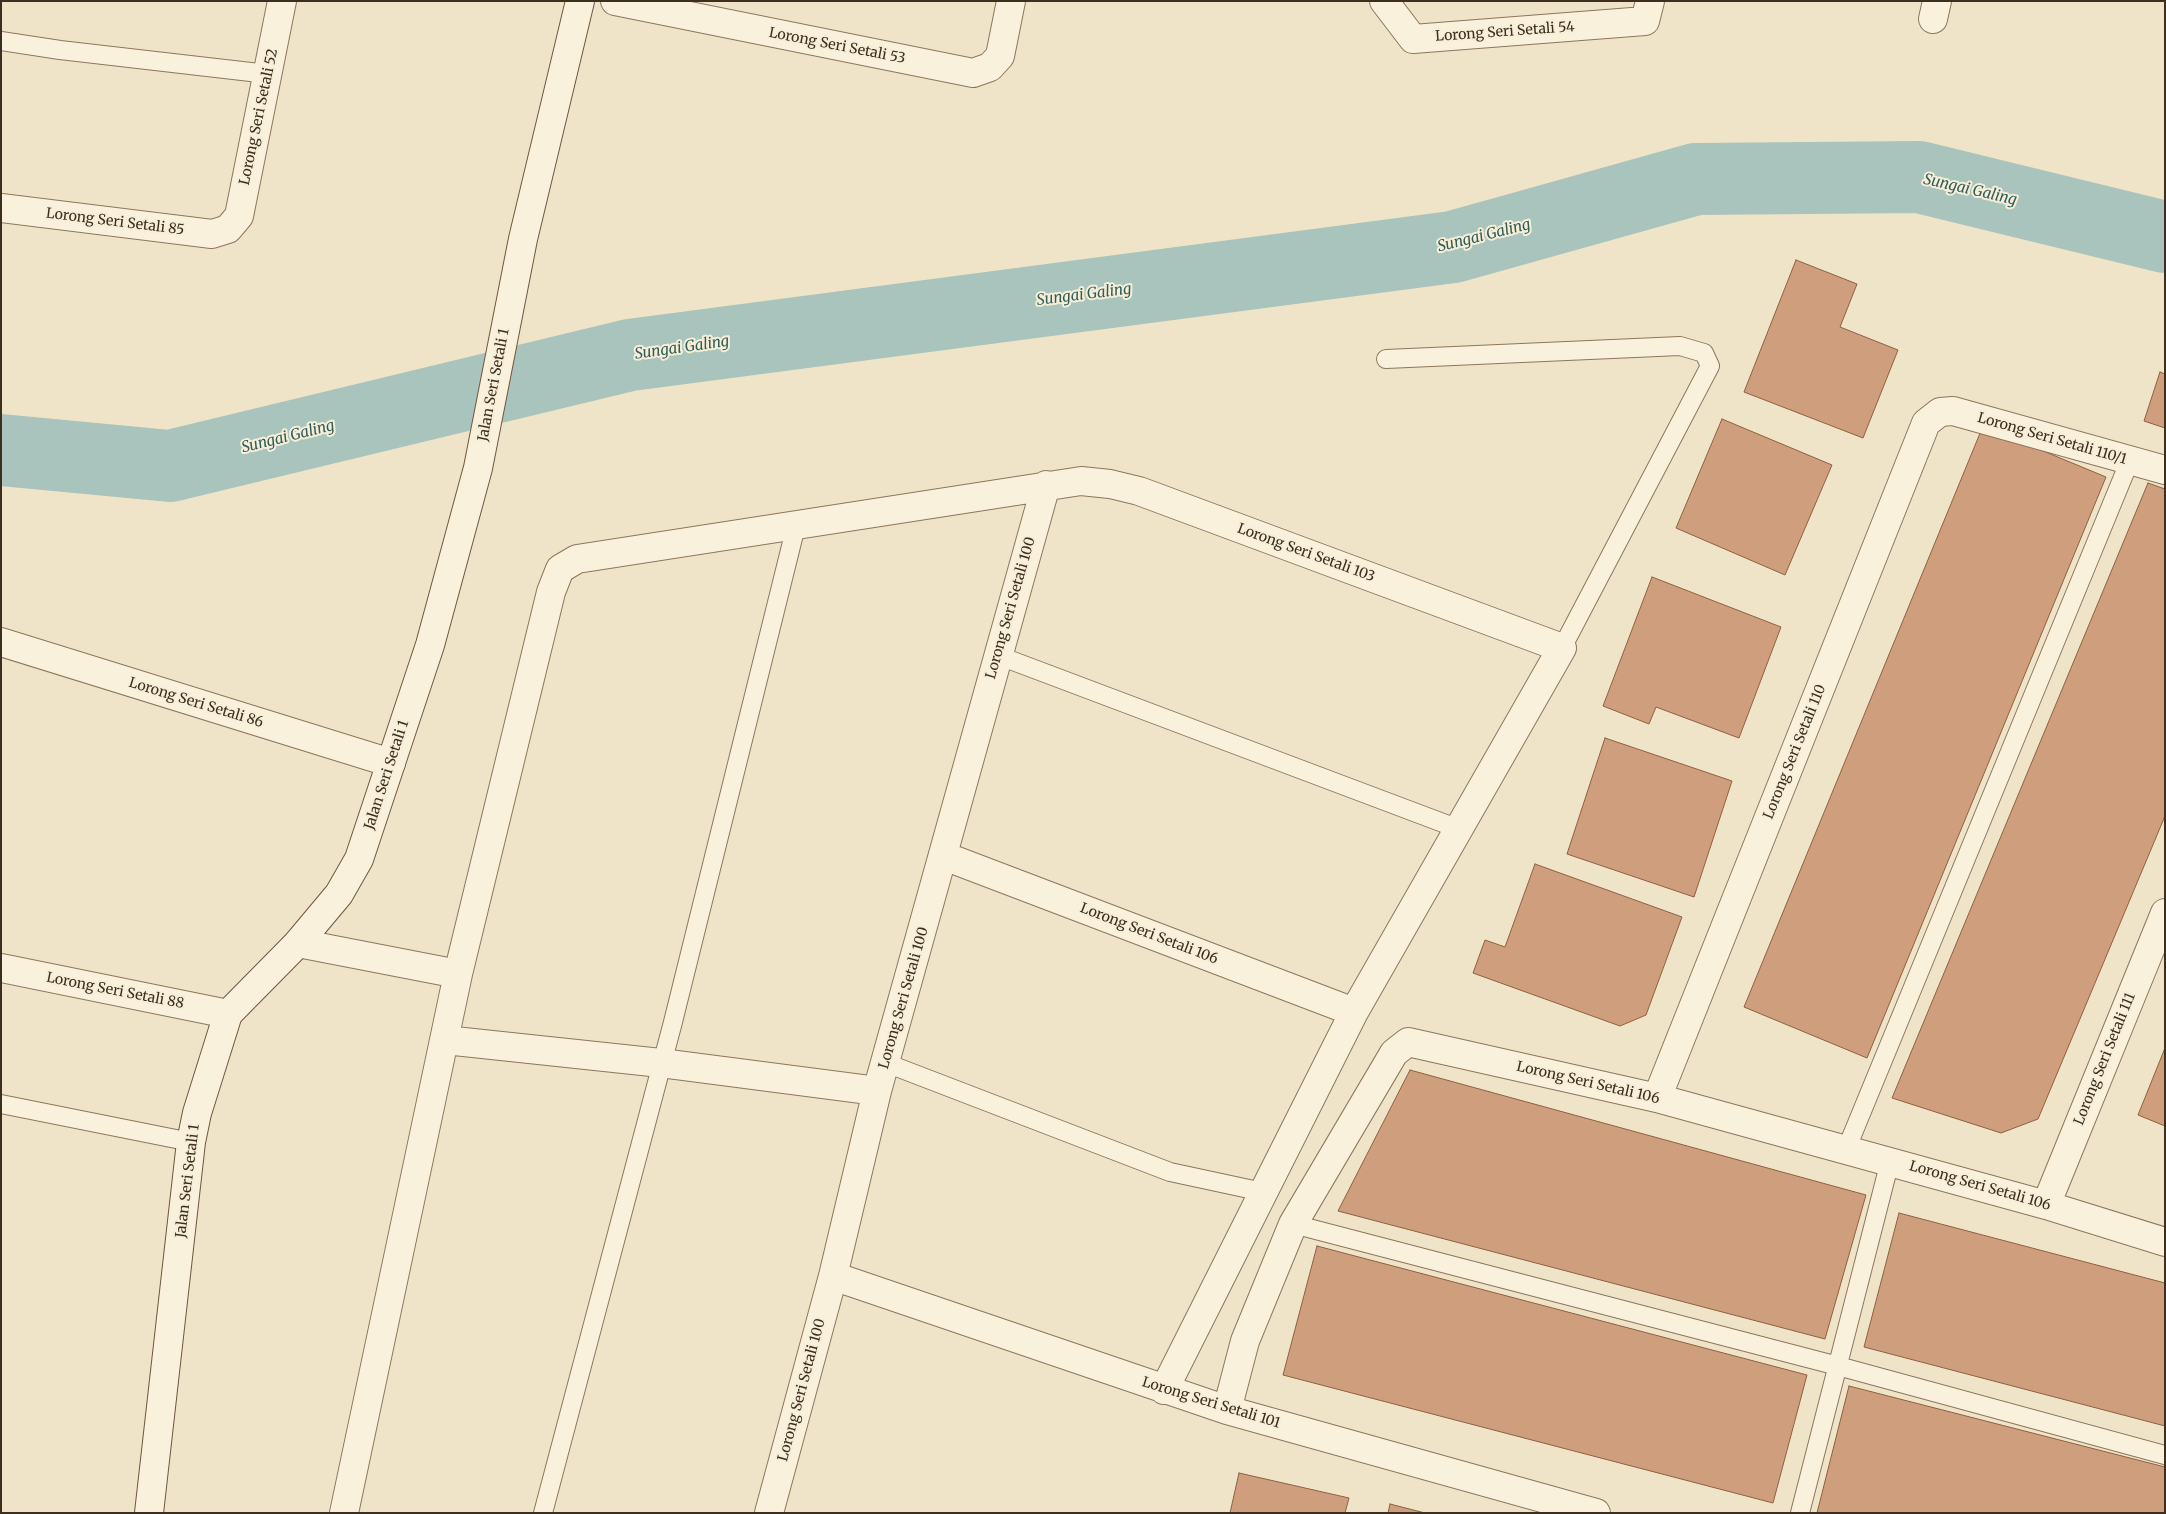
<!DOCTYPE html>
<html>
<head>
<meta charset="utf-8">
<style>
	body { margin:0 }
	#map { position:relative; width:2166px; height:1514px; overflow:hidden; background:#f0e4c8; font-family:Merriweather,serif }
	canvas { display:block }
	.frame { position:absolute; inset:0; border:2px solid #3d2e20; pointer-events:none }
</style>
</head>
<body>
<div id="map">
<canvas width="2166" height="1514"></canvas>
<div class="frame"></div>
</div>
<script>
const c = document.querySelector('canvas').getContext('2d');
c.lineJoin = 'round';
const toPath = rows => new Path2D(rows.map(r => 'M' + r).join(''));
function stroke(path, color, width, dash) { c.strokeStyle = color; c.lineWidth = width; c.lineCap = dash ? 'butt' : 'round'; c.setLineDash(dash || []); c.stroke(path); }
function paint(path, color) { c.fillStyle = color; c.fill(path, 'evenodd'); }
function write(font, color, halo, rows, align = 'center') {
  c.font = font + ' Merriweather,serif'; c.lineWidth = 4; c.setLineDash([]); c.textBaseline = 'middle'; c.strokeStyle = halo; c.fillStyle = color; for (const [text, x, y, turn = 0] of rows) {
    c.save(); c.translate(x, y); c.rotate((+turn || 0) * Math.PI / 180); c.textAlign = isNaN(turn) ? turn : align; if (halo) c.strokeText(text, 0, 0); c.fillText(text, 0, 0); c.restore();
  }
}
const stream = toPath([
	[2138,230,2165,210]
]);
const river = toPath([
	[1,450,170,466,630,355,1453,247,1696,179,1919,177,2165,237]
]);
const building = toPath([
	[1796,260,1857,284,1840,327,1898,350,1863,438,1744,392,1796,260],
	[2160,372,2165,374,2165,428,2144,421,2160,372],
	[1722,419,1832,465,1785,575,1676,528,1722,419],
	[1983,426,2106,477,1867,1058,1744,1007,1983,426],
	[2148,483,2165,489,2165,816,2038,1119,2001,1133,1892,1098,2148,483],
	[1652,577,1781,627,1739,738,1656,707,1649,724,1603,706,1652,577],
	[1605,738,1732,781,1694,897,1567,854,1605,738],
	[1535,864,1682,917,1646,1015,1620,1026,1473,973,1485,940,1505,947,1535,864],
	[2165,1048,2165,1126,2138,1115,2165,1048],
	[1410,1070,1866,1195,1825,1339,1338,1211,1410,1070],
	[1899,1213,2165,1283,2165,1426,1864,1347,1899,1213],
	[1317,1246,1807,1375,1773,1503,1283,1375,1317,1246],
	[1849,1386,2165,1467,2165,1513,1817,1513,1849,1386],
	[1239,1473,1349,1498,1345,1513,1230,1513,1239,1473],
	[1390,1504,1425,1513,1388,1513,1390,1504]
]);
const lane = toPath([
	[1,41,60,50,268,74],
	[1386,359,1680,346,1704,353,1710,366,1562,648],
	[997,655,1459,829],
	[886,1063,1170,1172,1263,1192],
	[1,1104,191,1142],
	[1846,1150,2130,460],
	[1293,1224,1838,1366,2165,1455],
	[543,1513,673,1022,796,526],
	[1800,1513,1890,1161]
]);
const street = toPath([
	[615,1,973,73,990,67,1000,56,1011,1],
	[1384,1,1413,39,1645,21,1650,1],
	[1933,19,1937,1],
	[1,208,212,234,228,229,239,216,282,1],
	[1,642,391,763],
	[944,856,1354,1012],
	[298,943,458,974],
	[1,968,228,1014],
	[445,1040,661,1063,877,1091],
	[1657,1098,1926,423,1940,412,1953,411,2165,470],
	[2046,1205,2165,913],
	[833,1276,1227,1410,1596,1513],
	[1227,1410,1245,1341,1293,1224,1394,1053,1408,1042,1657,1098,2046,1205,2165,1242],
	[344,1513,458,974,551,592,560,569,577,559,1081,481,1110,484,1139,491,1562,648,1354,1012,1164,1390],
	[769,1513,833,1276,877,1091,1046,485]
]);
const secondary = toPath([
	[149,1513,191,1142,197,1113,228,1014,298,943,339,894,359,859,430,645,478,468,523,239,580,1]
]);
const streetNames = [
	["Lorong Seri Setali 54",1505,32,-4],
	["Lorong Seri Setali 53",837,46,11],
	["Lorong Seri Setali 52",259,117,-78],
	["Lorong Seri Setali 85",115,222,7],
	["Jalan Seri Setali 1",494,385,-79],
	["Lorong Seri Setali 110/1",2052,439,16],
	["Lorong Seri Setali 103",1306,553,20],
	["Lorong Seri Setali 100",1011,608,-74],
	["Lorong Seri Setali 86",196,703,17],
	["Lorong Seri Setali 110",1795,752,-68],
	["Jalan Seri Setali 1",387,775,-72],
	["Lorong Seri Setali 106",1149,934,21],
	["Lorong Seri Setali 88",115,991,11],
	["Lorong Seri Setali 100",904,998,-74],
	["Lorong Seri Setali 111",2105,1059,-68],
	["Lorong Seri Setali 106",1588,1083,13],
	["Jalan Seri Setali 1",188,1181,-83],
	["Lorong Seri Setali 106",1980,1186,16],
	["Lorong Seri Setali 100",802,1390,-75],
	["Lorong Seri Setali 101",1211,1403,17]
];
const waterNames = [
	["Sungai Galing",1970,190,13],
	["Sungai Galing",1484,236,-14],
	["Sungai Galing",1084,295,-7],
	["Sungai Galing",682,348,-8],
	["Sungai Galing",288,437,-14]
];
stroke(stream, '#6f938a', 12);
stroke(river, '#a9c4bc', 72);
paint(building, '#cf9f7d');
stroke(building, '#8d5f41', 1);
stroke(lane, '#8d765c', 20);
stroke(street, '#8d765c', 30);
stroke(secondary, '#6f573f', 30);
stroke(lane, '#faf1dc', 18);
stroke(street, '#faf1dc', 28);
stroke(secondary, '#faf1dc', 28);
write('14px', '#3d2e20', '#f7eed8', streetNames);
write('italic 15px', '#2f5d5a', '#f7eed8', waterNames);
</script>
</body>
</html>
